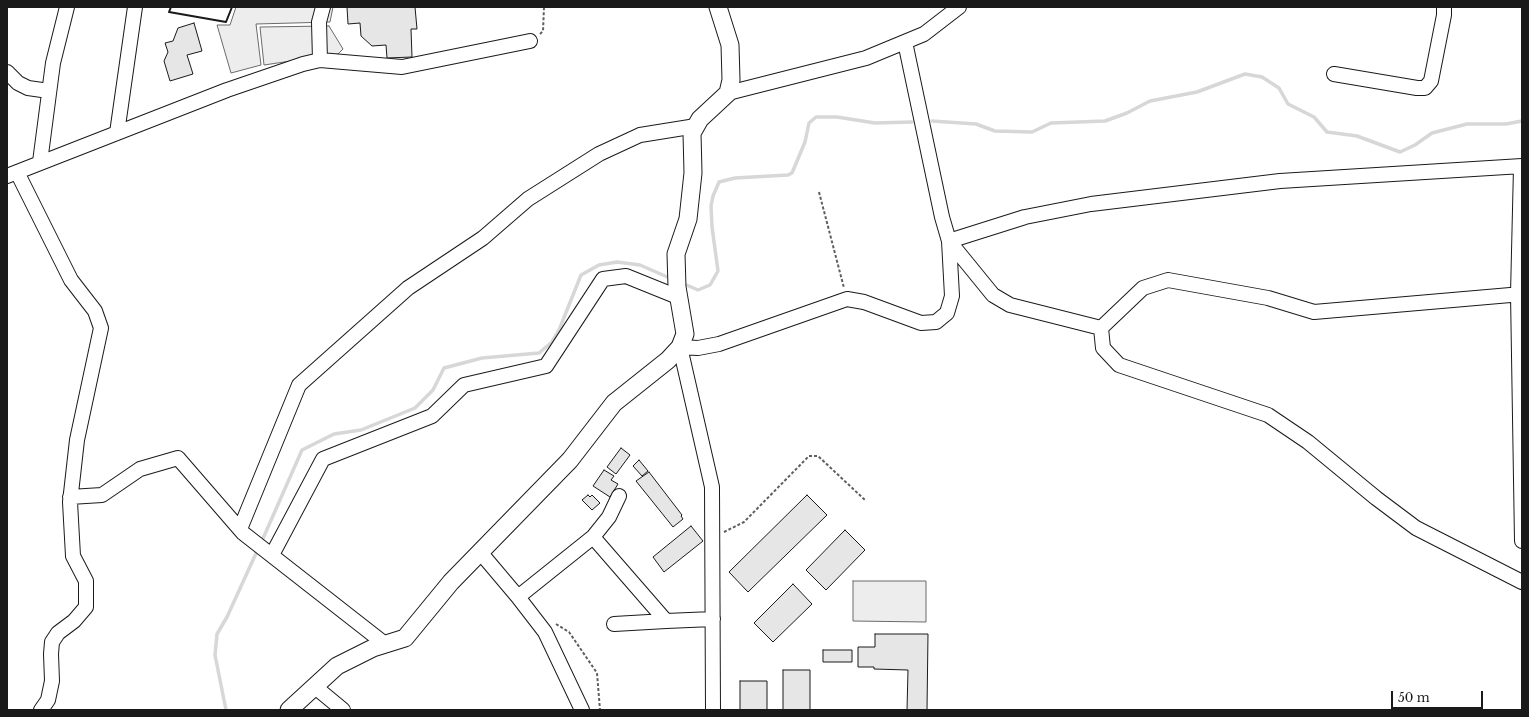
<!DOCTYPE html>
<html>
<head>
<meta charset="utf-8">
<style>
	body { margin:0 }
	#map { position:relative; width:1529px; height:717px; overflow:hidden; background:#fff; font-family:"Libre Baskerville",serif }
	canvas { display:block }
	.frame { position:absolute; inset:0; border:8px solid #1a1a1a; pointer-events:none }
	.scale { position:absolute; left:1391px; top:691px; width:92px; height:18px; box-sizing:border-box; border:2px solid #1a1a1a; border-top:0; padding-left:5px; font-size:12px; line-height:14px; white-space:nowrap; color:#1a1a1a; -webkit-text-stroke:3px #fff; paint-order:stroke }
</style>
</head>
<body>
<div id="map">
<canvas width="1529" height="717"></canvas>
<div class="frame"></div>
<div class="scale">50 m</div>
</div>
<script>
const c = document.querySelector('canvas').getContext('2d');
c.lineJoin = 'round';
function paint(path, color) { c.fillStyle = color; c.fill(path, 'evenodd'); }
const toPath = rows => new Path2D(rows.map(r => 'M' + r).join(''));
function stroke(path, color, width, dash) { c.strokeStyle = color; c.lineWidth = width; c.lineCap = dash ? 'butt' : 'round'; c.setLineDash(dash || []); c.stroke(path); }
const built = toPath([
	[236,7,333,7,330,22,256,24,261,65,231,73,217,25,230,25,236,7],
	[329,26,343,49,338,54,264,65,260,27,329,26],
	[853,581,926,581,926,622,853,621,853,581]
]);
const stream = toPath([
	[932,121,976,124,995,131,1032,132,1051,123,1105,121,1127,113,1150,101,1197,92,1245,74,1262,77,1279,88,1288,104,1314,117,1327,132,1357,136,1400,152,1415,145,1432,133,1467,124,1506,124,1522,121],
	[682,283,698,290,710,285,718,271,712,227,711,206,713,196,719,182,735,178,788,175,792,173,805,142,809,123,816,117,837,117,875,123,912,122],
	[261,543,302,450,334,434,361,430,415,408,433,390,444,368,482,358,539,353,552,342,559,330,581,275,599,265,617,262,640,265,672,279],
	[226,710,215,655,217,634,227,617,258,549]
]);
const building = toPath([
	[347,7,415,7,417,29,411,29,412,57,387,58,386,45,372,46,361,36,360,23,348,24,347,7],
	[194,23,202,51,187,55,193,74,170,81,164,61,168,52,165,43,173,41,178,28,194,23],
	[621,448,630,455,616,474,607,467,621,448],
	[639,460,648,471,642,476,633,466,639,460],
	[604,470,614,476,611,480,618,484,610,497,593,486,604,470],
	[649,472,682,515,681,516,683,519,673,527,636,481,649,472],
	[588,495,590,497,592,495,600,503,592,510,582,500,588,495],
	[807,495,827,515,748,592,729,572,807,495],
	[691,526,703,541,664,572,653,557,691,526],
	[845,530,865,550,826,590,806,570,845,530],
	[793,584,812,604,773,642,754,623,793,584],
	[875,634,928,634,927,710,907,710,908,670,874,669,874,667,858,667,858,647,875,647,875,634],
	[823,650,852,650,852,662,823,662,823,650],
	[783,670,810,670,810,710,783,710,783,670],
	[740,681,767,681,767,710,740,710,740,681]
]);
const path = toPath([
	[540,34,543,31,544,7],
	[819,192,844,288],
	[724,532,744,522,809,456,818,456,865,500],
	[556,624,569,632,597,673,600,710]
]);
const minor = toPath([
	[320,60,319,22,323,7],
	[7,72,18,83,28,88,49,91],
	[1334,74,1417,88,1425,88,1431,81,1444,15,1444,7],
	[728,93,866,58,924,34,959,7],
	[117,133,135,7],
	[40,162,53,63,67,7],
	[1521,167,1518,294,1522,541],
	[17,172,71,280,95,311,101,328,77,440,70,502,73,556,86,581,86,607,74,621,58,633,52,642,51,654,52,681,48,700,41,710],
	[7,176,227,90,303,64,320,60,402,67,530,41],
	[949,241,1025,217,1091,204,1280,181,1522,166],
	[949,241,993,295,1010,305,1101,328],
	[1101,328,1103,348,1119,365,1268,415,1308,442,1376,498,1416,528,1522,582],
	[1101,328,1143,288,1168,280,1268,298,1314,312,1522,294],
	[70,497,102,495,140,469,178,458,243,533,385,644],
	[240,529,299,385,408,288,483,238,528,199,599,154,640,135,696,126],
	[593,537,609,517,619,496],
	[480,552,518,597,545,632,582,710],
	[272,555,323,459,432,416,464,385,546,366,603,279,626,276,678,297],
	[518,597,593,537,666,621,713,619],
	[614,624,666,621],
	[314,686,343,710],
	[713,710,712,487,680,347,698,348,719,344,847,299,864,302,921,323,936,322,947,313,952,296,949,241,942,217,905,42]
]);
const major = toPath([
	[289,710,337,666,373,648,405,638,451,582,570,460,614,403,668,360,680,347,685,334,677,287,676,254,688,219,693,173,692,133,700,119,728,93,731,80,730,45,718,7]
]);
const wall = toPath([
	[171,7,169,12,226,22,232,7]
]);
paint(built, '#ededed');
stroke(built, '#6a6a6a', 1);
stroke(stream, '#d7d7d7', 3.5);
paint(building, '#e6e6e6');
stroke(building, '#1a1a1a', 1);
stroke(minor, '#1a1a1a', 16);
stroke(major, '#1a1a1a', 19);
stroke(path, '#5f5f5f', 2, [3, 2]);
stroke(minor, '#fff', 14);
stroke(major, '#fff', 17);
stroke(wall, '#1a1a1a', 2);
</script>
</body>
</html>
